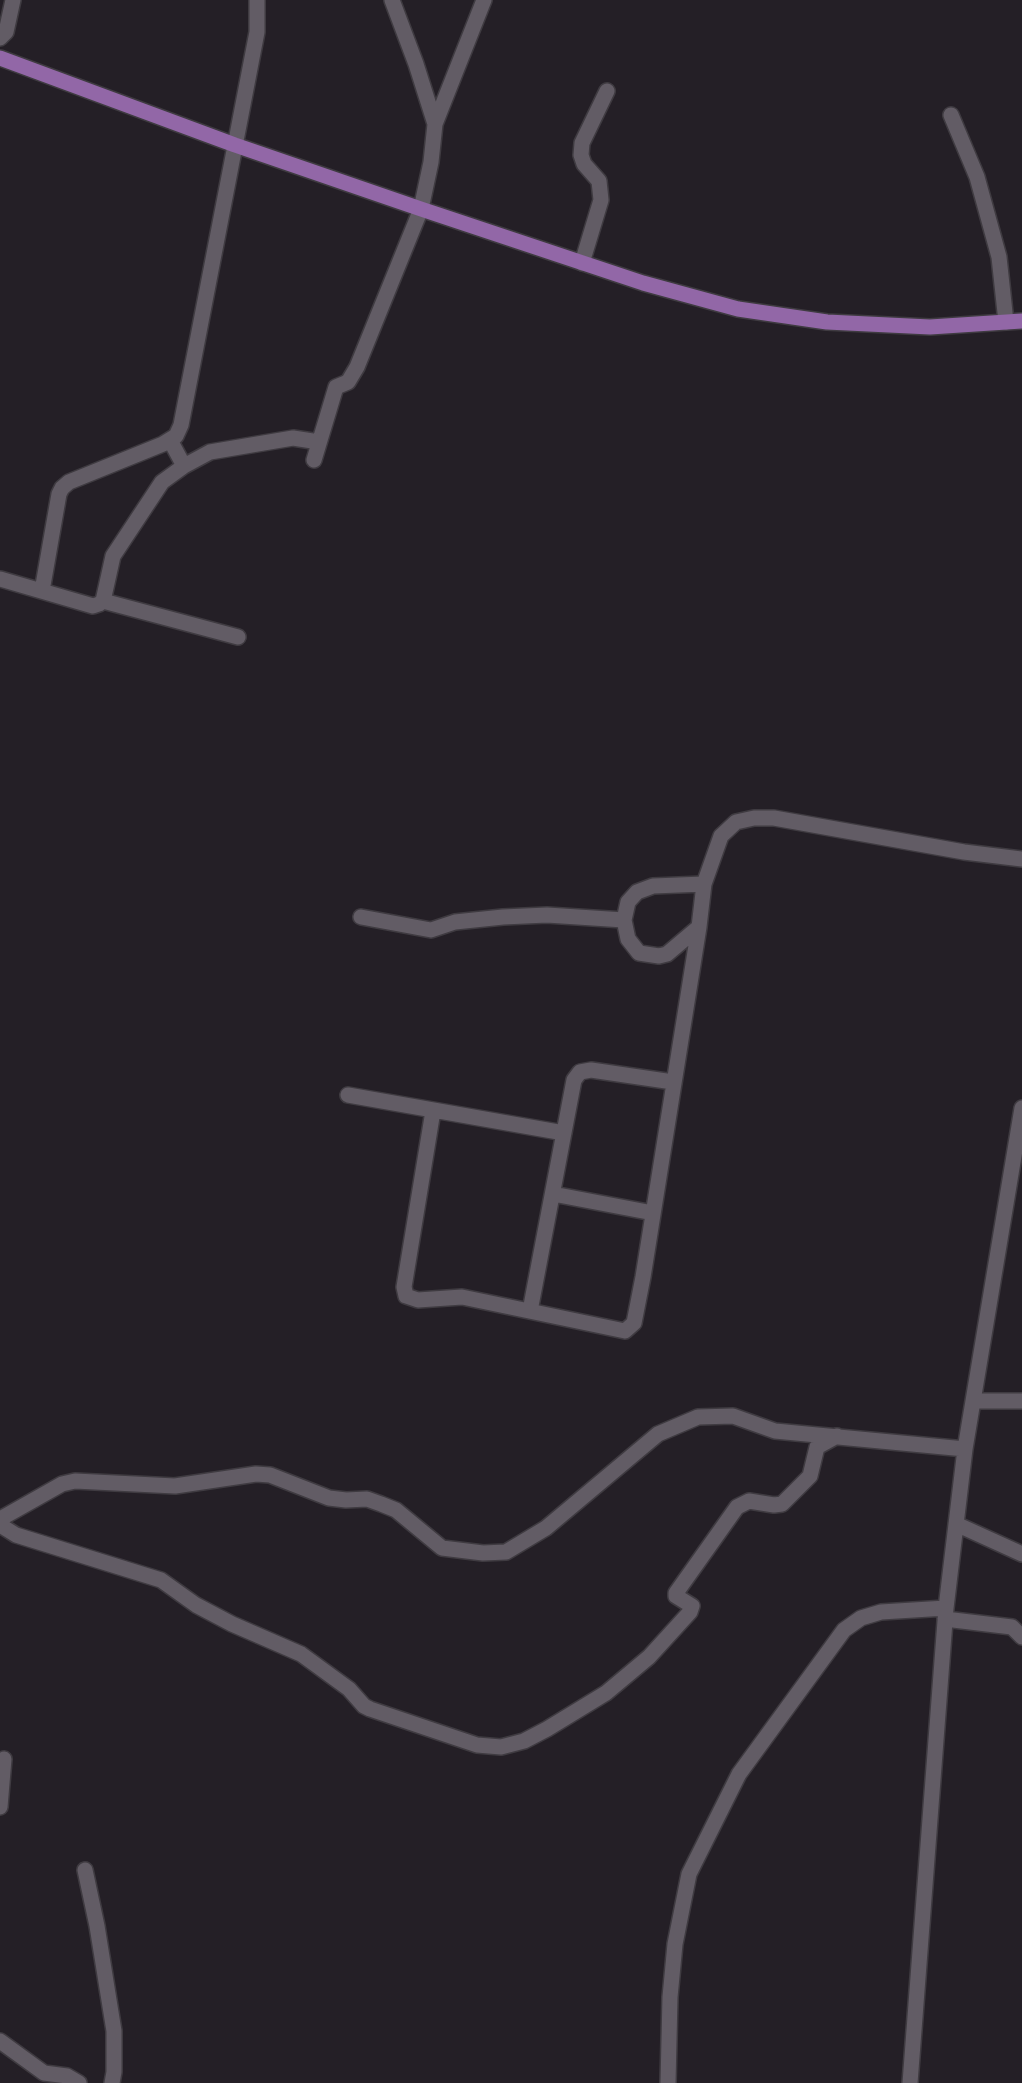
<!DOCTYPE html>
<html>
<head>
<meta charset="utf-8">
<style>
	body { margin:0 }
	canvas { display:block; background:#241f26 }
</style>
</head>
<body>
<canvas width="1022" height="2083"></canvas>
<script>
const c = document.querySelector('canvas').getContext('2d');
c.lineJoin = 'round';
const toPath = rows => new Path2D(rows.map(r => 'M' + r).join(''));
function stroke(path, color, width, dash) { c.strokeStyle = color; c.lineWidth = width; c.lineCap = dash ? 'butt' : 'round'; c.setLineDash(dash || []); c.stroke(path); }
const minor = toPath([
	[392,0,416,64,435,124],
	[0,38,6,32,13,0],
	[951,115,977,177,999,257,1006,322],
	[582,263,601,200,599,181,584,164,581,155,582,143,607,91],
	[170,440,184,466],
	[314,460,336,387,348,382,357,367,421,209,431,162,435,124,484,0],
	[0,579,93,606,99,604,103,601,113,556,162,482,184,466,210,452,293,438,319,442],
	[42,591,59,494,62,488,69,482,163,444,176,436,181,425,257,32,257,0],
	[103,601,238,637],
	[361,917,431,930,455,922,503,917,547,915,624,920],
	[699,927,667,954,659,956,639,953,628,939,624,920,628,902,637,892,653,886,704,884],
	[348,1095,564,1133],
	[433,1111,404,1287,406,1296,418,1300,462,1297,625,1331,634,1323,643,1277,699,927,704,884,721,836,736,822,754,818,774,818,964,852,1022,859],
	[553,1194,653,1213],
	[530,1311,574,1080,580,1072,591,1070,673,1082],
	[975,1401,1022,1401],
	[0,1519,62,1484,75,1481,175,1486,256,1474,270,1475,329,1498,346,1500,367,1499,381,1504,396,1510,442,1548,483,1553,506,1552,546,1528,658,1434,698,1417,733,1416,775,1431,965,1449],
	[956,1524,1022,1554],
	[0,1525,16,1535,161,1580,196,1605,232,1624,301,1654,349,1689,364,1706,370,1709,477,1745,501,1747,524,1741,547,1729,606,1693,649,1657,690,1612,692,1606,676,1596,676,1593,737,1507,749,1501,774,1505,782,1504,810,1476,817,1447,837,1436],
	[945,1619,1012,1627,1022,1637],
	[0,1807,4,1759],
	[85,1870,97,1926,114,2031,114,2072,112,2083],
	[0,2041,44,2073,67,2076,79,2083],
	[668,2083,670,1997,675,1944,689,1874,739,1774,844,1630,861,1618,881,1612,946,1608],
	[910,2083,946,1608,965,1449,1022,1108]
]);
const major = toPath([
	[0,58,235,145,421,209,643,283,738,309,827,322,930,327,1022,321]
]);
stroke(minor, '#3f3b41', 18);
stroke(major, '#3f3b41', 18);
stroke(minor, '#625c65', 15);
stroke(major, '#9267a7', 15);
</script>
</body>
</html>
